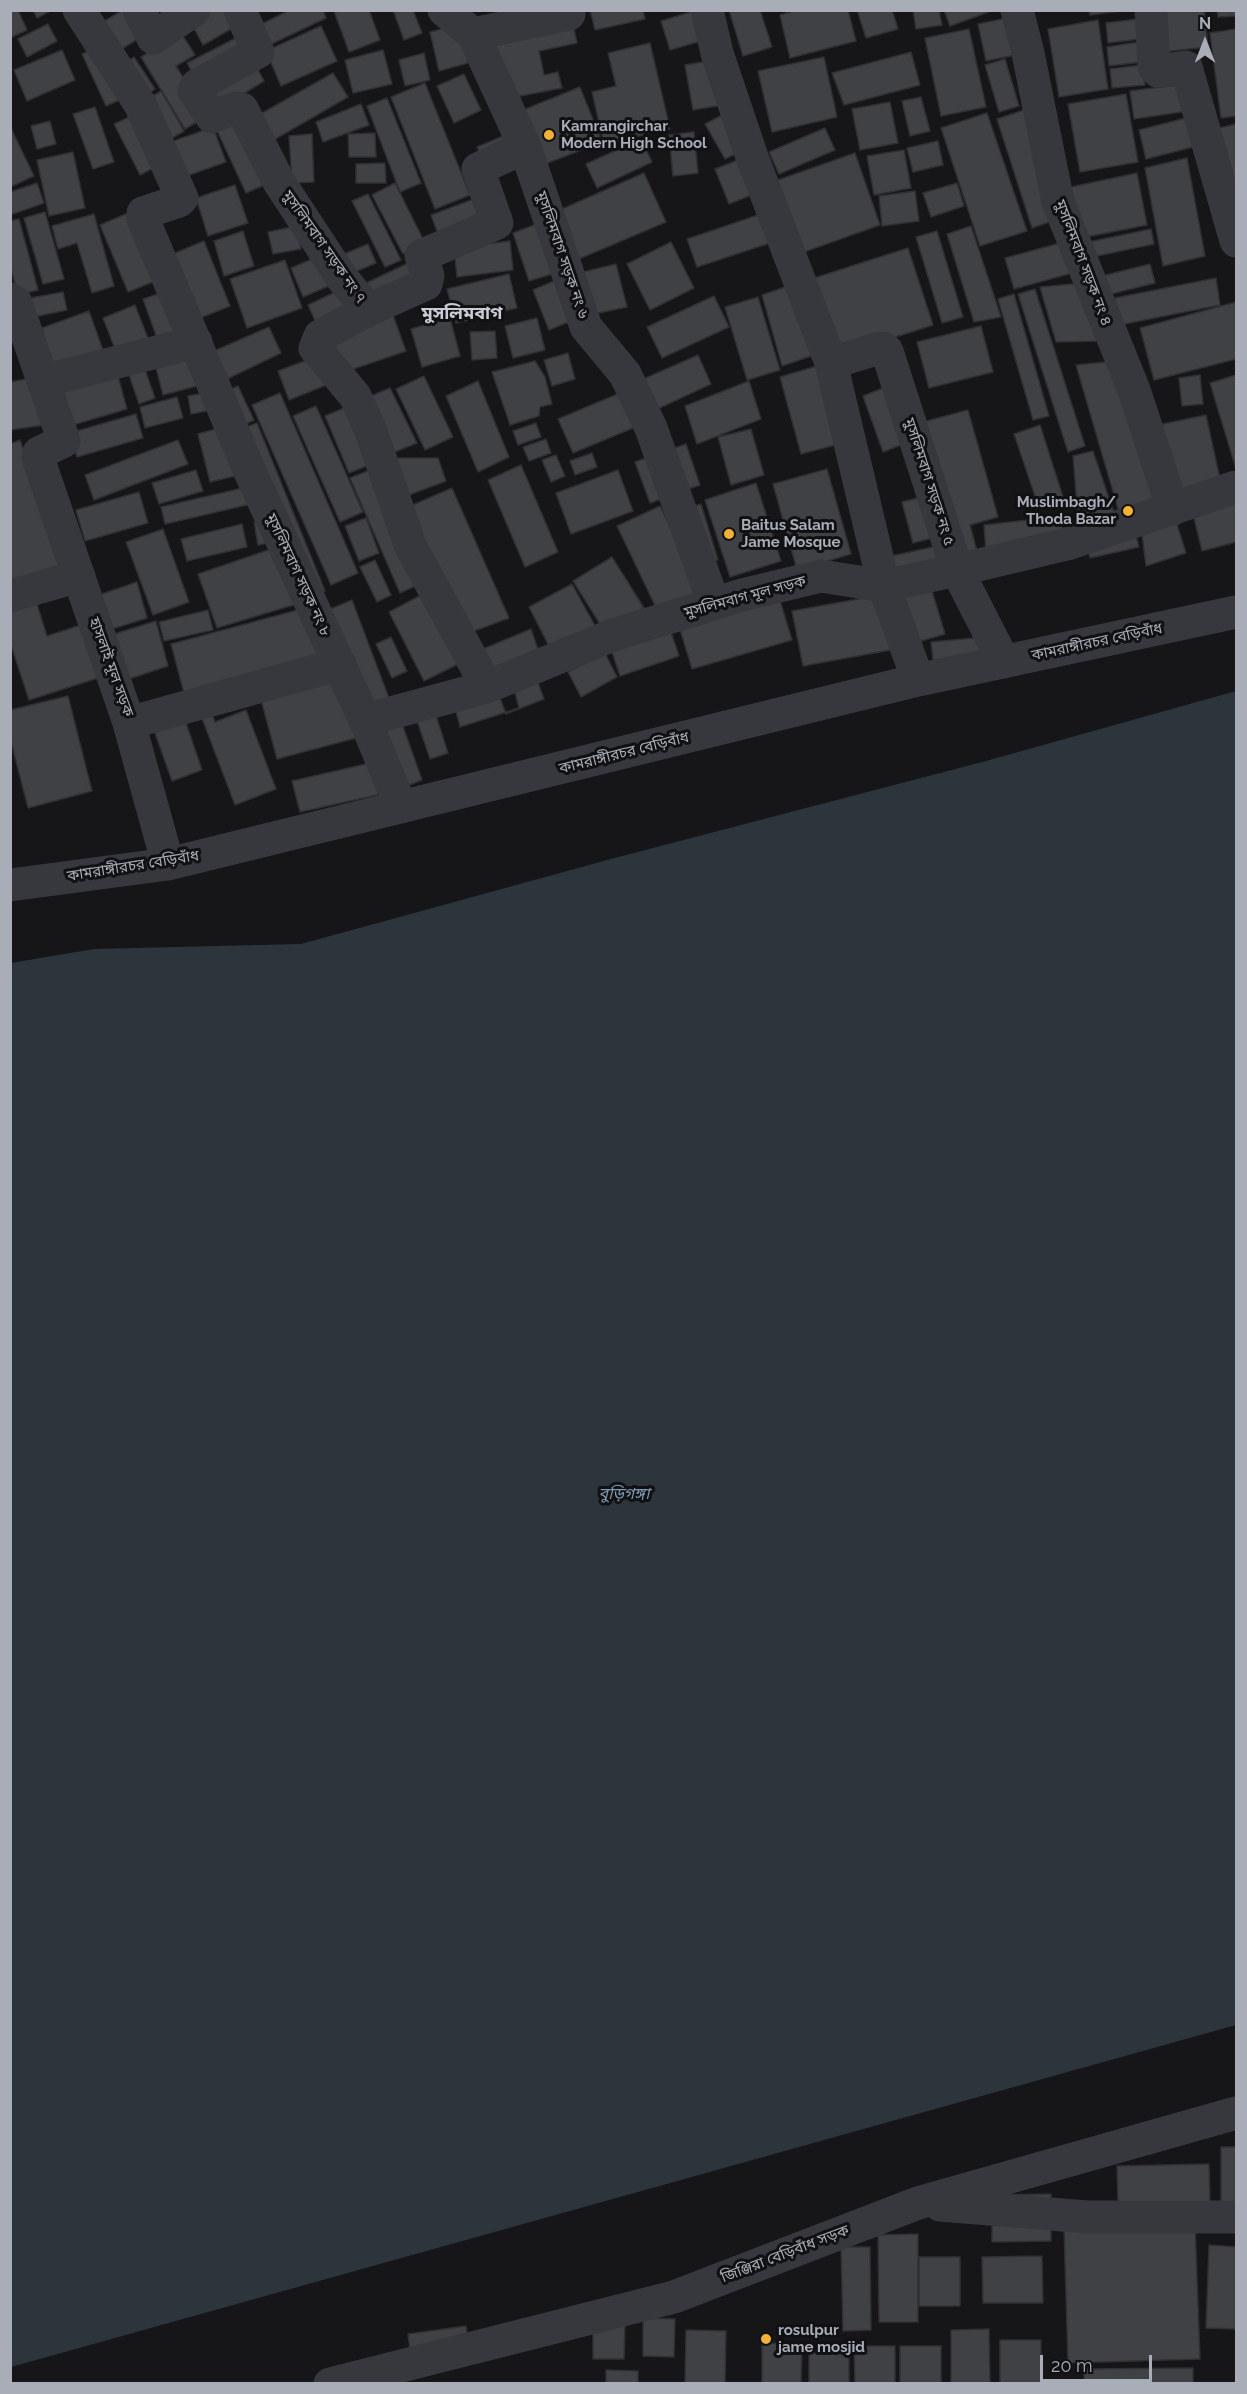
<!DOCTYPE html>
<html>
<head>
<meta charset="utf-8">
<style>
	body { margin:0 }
	#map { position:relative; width:1247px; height:2394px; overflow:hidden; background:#161618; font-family:Raleway,sans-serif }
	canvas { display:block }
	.frame { position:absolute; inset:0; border:12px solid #a8adb8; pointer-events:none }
	.north { position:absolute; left:1175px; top:12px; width:60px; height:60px; -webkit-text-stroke:4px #111113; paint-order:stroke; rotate:0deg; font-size:16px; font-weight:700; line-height:24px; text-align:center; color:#a8adb8 }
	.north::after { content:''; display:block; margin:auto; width:21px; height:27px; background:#a8adb8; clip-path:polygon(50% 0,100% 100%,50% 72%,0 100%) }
	.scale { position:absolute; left:1040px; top:2355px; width:112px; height:27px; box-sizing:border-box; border:3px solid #a8adb8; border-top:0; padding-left:8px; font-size:18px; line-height:21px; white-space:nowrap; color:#a8adb8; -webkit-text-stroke:4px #111113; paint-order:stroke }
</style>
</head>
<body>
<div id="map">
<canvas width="1247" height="2394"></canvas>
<div class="frame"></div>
<div class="north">N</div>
<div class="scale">20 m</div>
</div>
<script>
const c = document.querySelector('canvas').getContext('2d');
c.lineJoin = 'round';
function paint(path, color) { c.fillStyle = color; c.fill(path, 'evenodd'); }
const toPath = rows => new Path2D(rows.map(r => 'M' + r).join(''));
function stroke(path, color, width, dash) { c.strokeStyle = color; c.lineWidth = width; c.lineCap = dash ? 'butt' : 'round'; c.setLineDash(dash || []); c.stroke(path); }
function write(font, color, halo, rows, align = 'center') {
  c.font = font + ' Raleway,"Noto Sans Bengali",sans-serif'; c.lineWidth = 6; c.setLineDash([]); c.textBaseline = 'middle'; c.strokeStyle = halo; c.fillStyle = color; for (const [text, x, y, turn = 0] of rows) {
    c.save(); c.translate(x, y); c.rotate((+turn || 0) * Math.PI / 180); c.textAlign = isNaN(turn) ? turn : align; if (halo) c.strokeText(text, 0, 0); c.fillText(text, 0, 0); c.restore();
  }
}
const water = toPath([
	[1236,691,1236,2025,11,2367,11,963,94,949,301,944,611,859,986,761]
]);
const building = toPath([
	[10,10,18,10,27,30,10,38,10,10],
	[33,10,52,10,37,18,33,10],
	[123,10,134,10,148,33,113,54,96,26,123,10],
	[213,10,229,10,238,25,203,45,191,23,213,10],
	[290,10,323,10,326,18,263,48,254,28,290,10],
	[369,10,380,40,349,52,334,11,369,10],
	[393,10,413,10,422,33,404,40,393,10],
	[590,10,643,10,645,19,595,30,590,10],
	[697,10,708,39,670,50,661,21,697,10],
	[729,10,760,10,772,47,743,56,729,10],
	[796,10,848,10,856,41,790,58,780,15,796,10],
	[857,10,892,10,898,29,866,38,857,10],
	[913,10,939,10,942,25,916,29,913,10],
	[944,10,994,10,950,26,944,10],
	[1089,10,1129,10,1090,15,1089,10],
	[1157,10,1204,10,1208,47,1161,52,1157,10],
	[1217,10,1236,10,1236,16,1218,17,1217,10],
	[1012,17,1020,54,986,61,978,24,1012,17],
	[572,19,577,43,539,51,544,75,558,72,562,88,515,97,487,36,572,19],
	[1138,19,1140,39,1108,43,1106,23,1138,19],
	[1098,20,1108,89,1059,97,1048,29,1098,20],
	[48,24,57,41,27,57,18,39,48,24],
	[458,25,468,63,439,71,430,32,458,25],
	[321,26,337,61,281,86,266,51,321,26],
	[969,29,986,107,941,116,925,38,969,29],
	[1236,29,1236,116,1221,118,1210,33,1236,29],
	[181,33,195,55,176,66,207,116,185,129,141,57,181,33],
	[242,35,250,50,196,79,187,63,242,35],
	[1139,42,1142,62,1109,66,1107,47,1139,42],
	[650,43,670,129,604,144,592,92,616,86,608,53,650,43],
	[100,46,124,98,106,106,82,54,100,46],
	[62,50,75,80,27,101,14,70,62,50],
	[383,50,392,84,353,93,345,60,383,50],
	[911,52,920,85,844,105,832,73,911,52],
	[424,53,430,80,405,86,399,60,424,53],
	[134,57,155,89,141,98,121,66,134,57],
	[824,57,837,117,772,132,758,71,824,57],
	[1005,59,1019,106,999,112,985,65,1005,59],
	[253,60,264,81,219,109,208,89,253,60],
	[714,60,722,105,693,110,685,65,714,60],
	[1142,65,1145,85,1112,88,1110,69,1142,65],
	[333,73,348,97,270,142,255,117,333,73],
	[464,74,481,110,454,123,437,86,464,74],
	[425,83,470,195,435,209,391,97,425,83],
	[1184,84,1188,111,1134,119,1130,91,1184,84],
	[580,87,602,142,545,164,523,110,580,87],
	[161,91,184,131,166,142,143,102,161,91],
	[1126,94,1138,162,1080,172,1068,104,1126,94],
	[921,97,930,131,910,136,902,101,921,97],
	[387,98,421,183,400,192,367,106,387,98],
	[890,102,898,143,860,150,852,109,890,102],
	[361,104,369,125,323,142,316,122,361,104],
	[95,107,114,162,93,169,73,114,95,107],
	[1027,109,1061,218,1032,228,997,119,1027,109],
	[238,111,271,182,246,193,213,122,238,111],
	[726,113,745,149,725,159,705,124,726,113],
	[987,113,1027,231,980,246,941,128,987,113],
	[136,114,161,164,140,175,114,124,136,114],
	[1198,115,1205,144,1146,159,1139,130,1198,115],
	[50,121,56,144,37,149,31,126,50,121],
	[1236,124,1236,180,1227,182,1215,129,1236,124],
	[10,126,34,176,10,187,10,126],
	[213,127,226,162,181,178,168,143,213,127],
	[825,128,835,150,779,174,769,152,825,128],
	[513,132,483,160,477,147,513,132],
	[694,132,698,173,673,176,669,135,694,132],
	[375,133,376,157,349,157,348,134,375,133],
	[312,134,314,182,292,183,289,136,312,134],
	[641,139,652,162,597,188,586,164,641,139],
	[938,141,943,165,913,172,907,148,938,141],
	[904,150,911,188,874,195,867,156,904,150],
	[73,152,85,208,49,216,37,160,73,152],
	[855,153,880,225,801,253,775,181,855,153],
	[746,157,759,192,729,204,715,169,746,157],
	[1187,158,1205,256,1163,266,1145,168,1187,158],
	[385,163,386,183,356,183,356,164,385,163],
	[644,173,666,222,574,261,553,213,644,173],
	[1137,173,1147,225,1081,238,1071,187,1137,173],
	[37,183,44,203,10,215,10,192,37,183],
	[395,183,425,243,403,254,372,195,395,183],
	[957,183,964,206,931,217,923,193,957,183],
	[235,185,248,223,208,236,196,198,235,185],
	[915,191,919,221,882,226,879,196,915,191],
	[368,194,401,260,385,267,352,201,368,194],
	[482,196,491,221,440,239,431,215,482,196],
	[133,211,160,279,128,292,100,225,133,211],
	[45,212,64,279,43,284,24,218,45,212],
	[764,213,773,242,697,267,687,239,764,213],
	[94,214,114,286,92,293,77,243,58,249,52,226,94,214],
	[19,219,38,290,18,295,10,265,10,221,19,219],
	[545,221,562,271,529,281,513,233,545,221],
	[297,226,301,249,273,254,268,232,297,226],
	[971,226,1001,317,974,322,947,234,971,226],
	[1151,229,1154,244,1083,259,1079,244,1151,229],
	[243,231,254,266,224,276,214,241,243,231],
	[937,231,963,317,942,323,916,237,937,231],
	[204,241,230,306,195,320,168,256,204,241],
	[510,241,513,270,457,277,454,248,510,241],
	[1068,241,1076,272,1014,289,1005,258,1068,241],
	[671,242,694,288,650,310,627,264,671,242],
	[368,244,376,263,345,276,337,257,368,244],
	[908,248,933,325,833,357,808,280,908,248],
	[324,254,336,283,303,297,291,268,324,254],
	[417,259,425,276,372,300,364,284,417,259],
	[285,260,302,308,247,328,230,279,285,260],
	[616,264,627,307,589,315,579,273,616,264],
	[1150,264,1155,283,1107,295,1102,276,1150,264],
	[509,274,517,308,456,323,447,289,509,274],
	[561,278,578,318,549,330,533,290,561,278],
	[1216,278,1220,305,1119,325,1115,298,1216,278],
	[800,282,820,353,782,366,762,295,800,282],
	[1084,283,1100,341,1056,342,1040,287,1084,283],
	[346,287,356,309,318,327,308,305,346,287],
	[1035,289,1085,446,1068,452,1018,294,1035,289],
	[170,290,185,335,159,344,143,299,170,290],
	[63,292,67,310,24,319,20,300,63,292],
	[1014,294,1049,416,1033,420,998,299,1014,294],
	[714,296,729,327,662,358,647,327,714,296],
	[758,297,780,370,747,380,725,307,758,297],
	[1236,302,1236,359,1154,380,1140,328,1236,302],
	[135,305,151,346,119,359,103,318,135,305],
	[89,311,103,350,50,364,42,328,89,311],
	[393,315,406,351,342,373,330,336,393,315],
	[450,318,460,356,422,367,411,329,450,318],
	[537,318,545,350,513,358,505,326,537,318],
	[981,326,993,372,929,388,917,342,981,326],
	[269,327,281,353,227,379,214,351,269,327],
	[495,331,497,358,472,360,470,332,495,331],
	[568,353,575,379,552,386,544,360,568,353],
	[196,354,204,384,163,395,155,364,196,354],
	[698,355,711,384,653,411,639,381,698,355],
	[318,356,329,384,289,400,278,371,318,356],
	[535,361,545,377,552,404,540,407,539,416,510,425,492,372,535,361],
	[1116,361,1163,507,1121,519,1076,365,1116,361],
	[143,364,155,398,139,404,127,369,143,364],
	[817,366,839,444,801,454,780,377,817,366],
	[116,369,127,409,66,427,54,386,116,369],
	[1200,375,1203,404,1182,406,1179,378,1200,375],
	[1236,375,1236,469,1210,383,1236,375],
	[424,376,453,437,425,450,396,389,424,376],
	[37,377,44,425,10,430,10,382,37,377],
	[478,381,509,457,478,472,446,396,478,381],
	[749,381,761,419,697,444,685,406,749,381],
	[238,386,254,420,239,427,223,393,238,386],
	[886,387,906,443,883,452,863,396,886,387],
	[390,388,417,443,387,455,361,400,390,388],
	[214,391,217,409,191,414,188,396,214,391],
	[625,391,640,425,573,453,558,419,625,391],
	[280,393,358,573,331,585,252,405,280,393],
	[177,397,183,418,145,428,140,407,177,397],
	[354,404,379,461,349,473,325,416,354,404],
	[316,406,363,512,340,522,293,416,316,406],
	[968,410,998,517,970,525,978,555,962,559,923,422,968,410],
	[136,414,143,438,77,457,70,433,136,414],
	[1206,415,1222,488,1174,498,1158,425,1206,415],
	[257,423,325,591,310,597,241,429,257,423],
	[536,423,541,437,518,445,513,431,536,423],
	[1040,425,1064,500,1039,508,1014,434,1040,425],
	[227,426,239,475,210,482,198,434,227,426],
	[751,429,764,475,731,485,718,437,751,429],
	[546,439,551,453,529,461,523,447,546,439],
	[20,440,66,567,10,587,10,444,20,440],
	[178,440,188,464,94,500,85,475,178,440],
	[686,444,700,485,650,503,635,462,686,444],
	[1093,451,1114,513,1078,518,1073,456,1093,451],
	[592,453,597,467,575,475,570,461,592,453],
	[556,455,565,476,551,482,542,460,556,455],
	[389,458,438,458,446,481,401,498,389,458],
	[521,465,558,552,525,567,488,480,521,465],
	[375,468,424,582,400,593,350,478,375,468],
	[827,469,851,554,797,570,773,484,827,469],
	[196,470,203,491,159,504,152,483,196,470],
	[618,470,633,511,571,534,556,493,618,470],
	[756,483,781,561,730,577,705,500,756,483],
	[247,487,251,504,165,524,161,507,247,487],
	[452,488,509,618,466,634,408,507,452,488],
	[139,492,148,523,85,541,76,510,139,492],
	[926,496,936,537,913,543,902,502,926,496],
	[1236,503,1236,542,1202,551,1193,514,1236,503],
	[701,504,718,560,705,564,688,508,701,504],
	[660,506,704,595,660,616,617,526,660,506],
	[1174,515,1186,553,1146,566,1141,526,1174,515],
	[1063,516,1062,543,986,553,984,525,1063,516],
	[366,518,379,553,359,561,345,526,366,518],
	[269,519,273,542,258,545,254,522,269,519],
	[242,524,247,547,187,561,181,539,242,524],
	[1134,528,1139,547,1090,558,1085,540,1134,528],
	[163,529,189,602,153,615,126,542,163,529],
	[942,545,947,567,891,579,887,557,942,545],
	[280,546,300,603,217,628,198,574,280,546],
	[612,557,644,608,605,632,573,581,612,557],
	[375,560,391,595,377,602,360,567,375,560],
	[929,581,945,634,911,644,895,591,929,581],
	[137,582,147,618,102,632,93,597,137,582],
	[572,584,599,633,554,656,529,607,572,584],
	[425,593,460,663,424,681,389,612,425,593],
	[886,594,896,649,803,666,792,611,886,594],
	[34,595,47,636,81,625,98,678,29,700,10,642,10,602,34,595],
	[779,597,792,640,692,669,679,626,779,597],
	[352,600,392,706,368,715,328,610,352,600],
	[309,607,323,661,185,697,171,644,309,607],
	[208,610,213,630,164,641,159,622,208,610],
	[156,621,168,666,120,682,108,636,156,621],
	[668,623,679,656,620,676,609,643,668,623],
	[531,629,541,658,494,678,483,649,531,629],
	[391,637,407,671,392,678,376,644,391,637],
	[985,637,987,664,934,669,931,642,985,637],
	[605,653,617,677,581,697,568,672,605,653],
	[534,672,544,699,506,714,496,687,534,672],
	[338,675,356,738,277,759,260,696,338,675],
	[511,677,519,708,460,727,452,696,511,677],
	[68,696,92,791,28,808,10,738,10,710,68,696],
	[208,704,215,722,246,710,276,789,235,805,198,708,208,704],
	[433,706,448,753,430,759,414,712,433,706],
	[182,711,202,770,172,781,151,722,182,711],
	[399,715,422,780,399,789,376,723,399,715],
	[379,761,386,793,300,812,292,781,379,761],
	[1221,2147,1236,2147,1236,2204,1221,2204,1221,2147],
	[1209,2164,1210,2203,1118,2205,1117,2166,1209,2164],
	[1051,2194,1051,2241,992,2242,992,2195,1051,2194],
	[1195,2224,1200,2359,1068,2363,1064,2228,1195,2224],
	[918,2234,918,2322,879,2322,878,2235,918,2234],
	[1209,2245,1236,2247,1236,2329,1206,2328,1209,2245],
	[841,2247,870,2247,871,2330,843,2331,841,2247],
	[1042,2256,1043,2303,983,2303,982,2257,1042,2256],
	[919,2257,960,2257,960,2306,919,2306,919,2257],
	[643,2318,675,2319,674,2357,643,2356,643,2318],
	[593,2321,625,2321,624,2359,593,2359,593,2321],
	[466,2326,471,2357,412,2366,408,2334,466,2326],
	[989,2329,990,2384,951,2384,951,2330,989,2329],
	[686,2330,726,2331,725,2384,685,2384,686,2330],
	[1000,2340,1041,2340,1041,2384,1000,2384,1000,2340],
	[762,2343,802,2344,801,2384,762,2384,762,2343],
	[809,2346,849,2346,849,2384,809,2384,809,2346],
	[854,2346,895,2346,895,2384,855,2384,854,2346],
	[900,2346,941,2346,941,2384,900,2384,900,2346],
	[1193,2368,1193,2384,1084,2384,1084,2369,1193,2368],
	[606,2370,638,2371,638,2384,606,2384,606,2370]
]);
const minor = toPath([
	[79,10,140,104,182,198,179,201,143,213,143,219,251,474,365,720,401,807],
	[139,10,153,38,194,10],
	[240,10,258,52,197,85,194,91,212,117,235,108,242,109,279,182,342,278,368,310,320,336,315,348,355,396,371,431,410,545,487,687],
	[444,10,473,34,525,147,586,327,625,374,651,428,714,604],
	[707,10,717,53,752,157,831,363,884,586,918,680],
	[1017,10,1028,53,1058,202,1134,390,1173,509],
	[1151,10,1154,67,1158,71,1186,67,1236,241],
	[473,34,565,15,569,14,569,10],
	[10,299,16,303,64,441,39,453,38,458,129,723,168,864],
	[368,310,426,284,428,276,421,256,497,223,478,169,525,147],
	[831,363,876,349,883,348,887,351,957,570,1004,662],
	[43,381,196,342],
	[10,596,79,576],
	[365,720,487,687,613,635,742,595,821,576,884,586,957,570,1067,544,1236,487],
	[129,723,340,664],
	[10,885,168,864,918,680,1236,612],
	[940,2205,1087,2217,1236,2217],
	[330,2384,674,2297,918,2203,1236,2113]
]);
const markers = [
	[549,135,6,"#f2b134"],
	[1128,511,6,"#f2b134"],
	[729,534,6,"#f2b134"],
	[766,2339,6,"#f2b134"]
];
const poiNames = [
	["Kamrangirchar",561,126],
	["Modern High School",561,143],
	["Muslimbagh/",1116,502,"right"],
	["Thoda Bazar",1116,519,"right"],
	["Baitus Salam",741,525],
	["Jame Mosque",741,542],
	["rosulpur",778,2330],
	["jame mosjid",778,2347]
];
const streetNames = [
	["মুসলিমবাগ সড়ক নং ৭",324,247,55],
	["মুসলিমবাগ সড়ক নং ৬",562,255,71],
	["মুসলিমবাগ সড়ক নং ৪",1083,263,69],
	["মুসলিমবাগ সড়ক নং ৫",929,482,72],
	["মুসলিমবাগ সড়ক নং ৮",298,575,65],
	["মুসলিমবাগ মূল সড়ক",745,597,-15],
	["কামরাঙ্গীরচর বেড়িবাঁধ",1097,642,-12],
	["হাসলাই মূল সড়ক",111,667,70],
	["কামরাঙ্গীরচর বেড়িবাঁধ",624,753,-14],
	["কামরাঙ্গীরচর বেড়িবাঁধ",133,866,-9],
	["জিঞ্জিরা বেড়িবাঁধ সড়ক",785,2254,-21]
];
const waterNames = [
	["বুড়িগঙ্গা",624,1494]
];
const quarterNames = [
	["মুসলিমবাগ",462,314]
];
paint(water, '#2c353c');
paint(building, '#404145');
stroke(building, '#303034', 1.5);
stroke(minor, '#37383d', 33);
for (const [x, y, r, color] of markers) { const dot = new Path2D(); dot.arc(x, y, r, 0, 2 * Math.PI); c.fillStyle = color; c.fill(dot); stroke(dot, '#111113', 2); }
write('bold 15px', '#a8adb8', '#111113', poiNames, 'left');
write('15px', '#a8adb8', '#111113', streetNames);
write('italic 16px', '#7f9bb3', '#111113', waterNames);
write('bold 18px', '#c9ccd4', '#111113', quarterNames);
</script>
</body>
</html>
